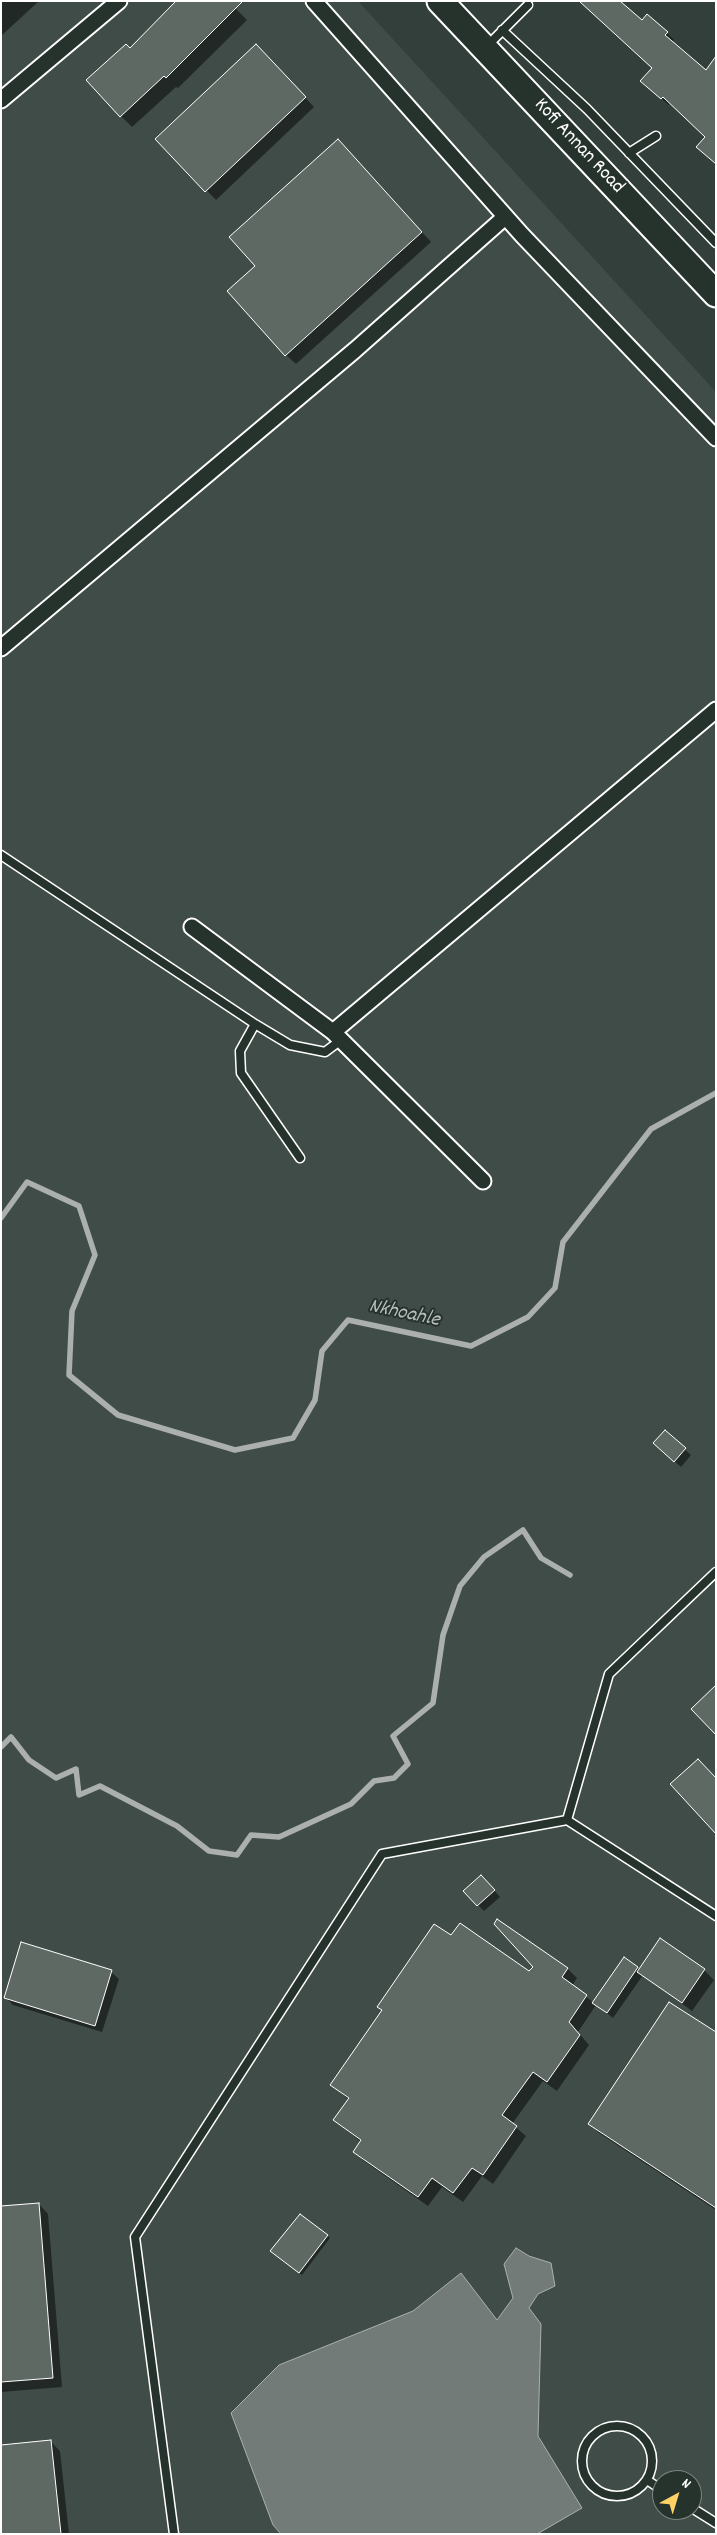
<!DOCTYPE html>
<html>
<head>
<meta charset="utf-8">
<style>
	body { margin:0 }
	#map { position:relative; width:717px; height:2535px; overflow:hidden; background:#333f3a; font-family:Dekko,sans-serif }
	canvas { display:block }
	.frame { position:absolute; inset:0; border:2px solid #fff; pointer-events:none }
	.north { position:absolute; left:652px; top:2470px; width:50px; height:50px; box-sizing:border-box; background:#26332d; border:1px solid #7d8581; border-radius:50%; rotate:39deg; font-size:14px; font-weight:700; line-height:20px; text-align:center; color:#fff }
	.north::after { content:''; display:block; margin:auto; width:18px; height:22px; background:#ffd166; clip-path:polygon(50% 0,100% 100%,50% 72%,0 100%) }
</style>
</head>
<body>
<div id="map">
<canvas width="717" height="2535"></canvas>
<div class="frame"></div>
<div class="north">N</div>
</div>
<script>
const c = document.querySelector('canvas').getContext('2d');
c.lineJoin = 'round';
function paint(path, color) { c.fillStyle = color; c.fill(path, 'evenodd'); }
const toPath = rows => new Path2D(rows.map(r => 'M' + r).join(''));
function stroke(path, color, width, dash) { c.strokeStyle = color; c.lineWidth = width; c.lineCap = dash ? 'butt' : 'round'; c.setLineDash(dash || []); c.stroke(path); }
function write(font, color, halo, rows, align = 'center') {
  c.font = font + ' Dekko,sans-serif'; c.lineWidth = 4; c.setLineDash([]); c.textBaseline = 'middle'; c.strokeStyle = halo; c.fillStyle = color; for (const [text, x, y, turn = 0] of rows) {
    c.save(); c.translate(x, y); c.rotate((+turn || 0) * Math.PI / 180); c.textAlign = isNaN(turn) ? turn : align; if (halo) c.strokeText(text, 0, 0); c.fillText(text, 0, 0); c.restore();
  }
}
const built = toPath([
	[1,1,358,1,716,392,716,2534,1,2534],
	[662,2480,692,2480,692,2510,662,2510]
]);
const water = toPath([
	[516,2248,529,2256,551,2263,555,2286,538,2294,529,2308,541,2324,538,2436,582,2508,537,2534,281,2534,273,2525,231,2413,279,2365,413,2311,461,2273,497,2320,513,2298,504,2264,516,2248]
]);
const shadow = toPath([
	[1,1,39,1,1,36],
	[228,1,247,20,178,88,176,87,132,127,121,116,130,49],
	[579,1,619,1,642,22,667,33,674,40,672,42,706,72,716,117,670,103,669,105,649,88,654,68],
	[265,55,314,107,216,200,157,139],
	[347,150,431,242,296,364,286,355,257,266],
	[665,1432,691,1455,681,1467,661,1449],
	[487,1882,500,1897,484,1911,478,1905],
	[451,1937,529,1973,568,1969,577,1978,572,1986,594,2003,637,1968,640,1970,661,1940,704,1970,714,1980,692,2011,643,1975,613,2018,596,2005,578,2032,589,2045,557,2091,543,2081,512,2124,526,2136,493,2184,482,2176,463,2202,442,2187,428,2206,364,2161,355,2152,361,2142,334,2120,349,2100,332,2085],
	[111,1972,119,1979,102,2032,13,2005,6,1998],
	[716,2034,716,2210,599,2133,590,2124],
	[39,2204,48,2214,62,2387,1,2392,1,2207],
	[328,2236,330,2238,302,2275,275,2254],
	[50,2441,60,2451,69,2534,1,2534]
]);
const stream = toPath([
	[1,1218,27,1182,79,1206,95,1255,72,1311,69,1375,118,1415,235,1450,293,1438,315,1400,322,1351,348,1320,471,1346,528,1317,555,1288,563,1242,651,1129,716,1093],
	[1,1747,11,1737,29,1760,56,1778,76,1769,79,1795,100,1786,177,1826,209,1851,237,1855,251,1835,279,1837,351,1804,374,1781,394,1778,408,1764,393,1736,433,1703,443,1635,460,1586,484,1557,523,1530,541,1558,570,1575]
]);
const building = toPath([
	[176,1,243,1,166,78,164,76,120,117,86,80,126,44,130,48,176,1],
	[579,1,620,1,642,20,647,14,668,32,665,35,706,70,716,56,716,164,696,147,705,137,663,97,661,99,640,81,652,68,579,1],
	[256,44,306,97,205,192,155,139,256,44],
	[338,139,422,232,285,356,227,291,255,266,229,237,338,139],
	[665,1430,686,1448,674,1462,653,1443,665,1430],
	[716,1685,716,1735,691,1709,716,1685],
	[698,1759,716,1778,716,1834,670,1784,698,1759],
	[481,1875,495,1890,477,1906,463,1891,481,1875],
	[497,1919,568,1968,562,1977,587,1995,569,2022,580,2035,547,2082,533,2072,502,2115,517,2126,483,2175,472,2168,453,2193,432,2178,418,2197,353,2152,361,2140,333,2120,349,2098,330,2085,382,2010,377,2007,434,1924,451,1935,460,1923,529,1971,533,1967,494,1924,497,1919],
	[660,1938,705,1969,682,2003,637,1972,660,1938],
	[21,1942,112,1970,95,2026,4,1998,21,1942],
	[624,1957,638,1967,607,2013,592,2003,624,1957],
	[669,2002,716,2032,716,2208,588,2124,669,2002],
	[39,2203,53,2378,1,2382,1,2206,39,2203],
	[300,2214,328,2235,299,2273,270,2251,300,2214],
	[51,2440,61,2534,1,2534,1,2445,51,2440]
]);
const service = toPath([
	[502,30,587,109,716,243],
	[487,46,528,5],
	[629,153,656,136],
	[1,855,255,1024,290,1045,325,1052,341,1040],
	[255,1024,240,1051,241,1073,300,1158],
	[567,1820,716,1916],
	'582 2461a35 35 0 1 1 70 0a35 35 0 1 1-70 0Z',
	[647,2480,662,2490],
	[692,2508,716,2523],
	[174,2534,135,2237,382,1854,567,1820,609,1674,716,1572]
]);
const minor = toPath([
	[314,1,522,235,716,438],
	[1,100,119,1],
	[1,648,355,350,505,217],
	[192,927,333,1032,483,1181],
	[333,1032,716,710]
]);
const primary = toPath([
	[440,1,716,294]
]);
const streetNames = [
	["Kofi Annan Road",578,147,47]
];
const waterNames = [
	["Nkhoahle",404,1315,12]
];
paint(built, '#404c47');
paint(water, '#737b78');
stroke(water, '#abb0ae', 1);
paint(shadow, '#0007');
stroke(stream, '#abb0ae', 5.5);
paint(building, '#5f6964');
stroke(building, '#fff', 1);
stroke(service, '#fff', 11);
stroke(minor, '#fff', 19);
stroke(primary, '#fff', 29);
stroke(service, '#26332d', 8);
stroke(minor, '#26332d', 15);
stroke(primary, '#26332d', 25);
write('20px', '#fff', '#26332d', streetNames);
write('italic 21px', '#b9bdbc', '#26332d', waterNames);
</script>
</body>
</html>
